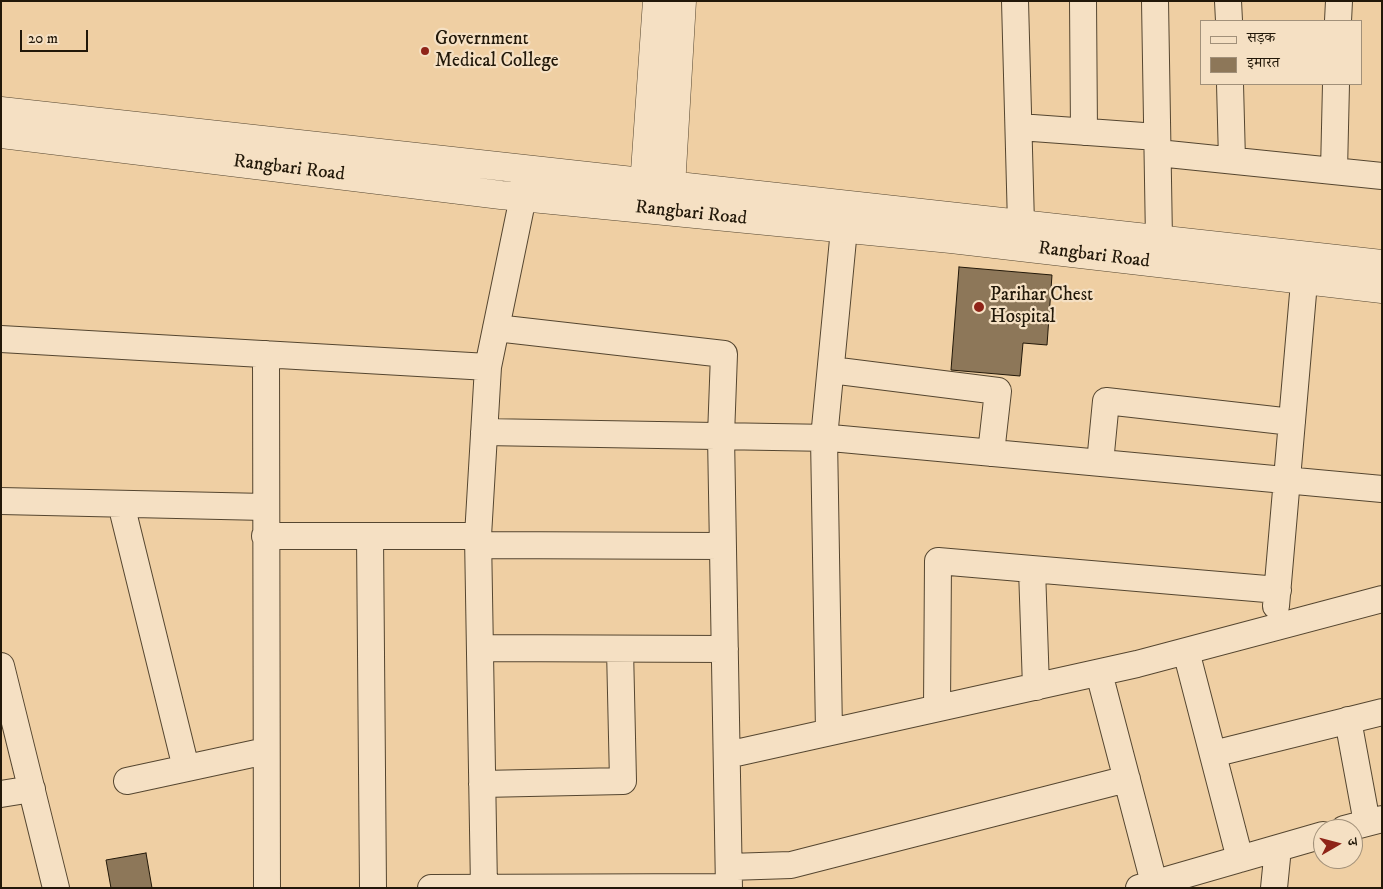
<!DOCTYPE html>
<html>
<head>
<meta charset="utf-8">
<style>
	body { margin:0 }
	#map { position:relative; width:1383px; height:889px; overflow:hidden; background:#efcfa3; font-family:"IM FELL DW Pica","Noto Serif Devanagari",serif }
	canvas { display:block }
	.frame { position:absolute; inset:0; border:2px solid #221809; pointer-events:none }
	.legend { position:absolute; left:1200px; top:20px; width:162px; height:65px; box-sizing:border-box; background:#f5e0c3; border:1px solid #a19079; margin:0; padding:6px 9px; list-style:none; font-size:15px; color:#221809 }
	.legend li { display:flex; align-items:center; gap:10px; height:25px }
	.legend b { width:25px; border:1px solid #a19079 }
	.north { position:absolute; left:1313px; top:819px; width:50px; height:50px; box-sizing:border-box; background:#f5e0c3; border:1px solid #a19079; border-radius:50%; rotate:82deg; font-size:14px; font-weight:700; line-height:20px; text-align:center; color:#221809 }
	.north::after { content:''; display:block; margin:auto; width:18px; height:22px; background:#8f2418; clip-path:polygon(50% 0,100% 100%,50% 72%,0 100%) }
	.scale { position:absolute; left:20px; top:30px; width:68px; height:22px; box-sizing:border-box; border:2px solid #221809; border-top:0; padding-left:6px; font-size:15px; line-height:18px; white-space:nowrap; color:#221809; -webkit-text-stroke:4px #f5e0c3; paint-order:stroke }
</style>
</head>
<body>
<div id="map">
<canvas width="1383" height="889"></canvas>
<div class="frame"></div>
<ul class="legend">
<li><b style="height:6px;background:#f5e0c3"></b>सड़क</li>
<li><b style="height:14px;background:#8d7759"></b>इमारत</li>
</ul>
<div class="north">उ</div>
<div class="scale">20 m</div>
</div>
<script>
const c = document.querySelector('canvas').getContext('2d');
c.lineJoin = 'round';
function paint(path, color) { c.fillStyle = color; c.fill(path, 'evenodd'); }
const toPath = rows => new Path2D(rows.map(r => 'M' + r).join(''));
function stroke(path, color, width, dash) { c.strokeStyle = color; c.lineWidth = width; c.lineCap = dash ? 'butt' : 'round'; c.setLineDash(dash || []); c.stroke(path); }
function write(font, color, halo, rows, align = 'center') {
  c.font = font + ' "IM FELL DW Pica",serif'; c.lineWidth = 4.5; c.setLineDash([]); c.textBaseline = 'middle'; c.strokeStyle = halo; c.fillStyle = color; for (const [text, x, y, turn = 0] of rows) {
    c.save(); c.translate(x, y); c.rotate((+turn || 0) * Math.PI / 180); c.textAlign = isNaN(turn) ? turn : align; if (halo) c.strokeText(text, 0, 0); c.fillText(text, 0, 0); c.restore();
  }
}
const building = toPath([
	[959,267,1052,275,1047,345,1023,343,1020,376,951,370,959,267],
	[146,853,152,888,111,888,106,860,146,853]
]);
const minor = toPath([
	[1015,1,1021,224],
	[1083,1,1084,132],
	[1155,1,1159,240],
	[1228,1,1229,21],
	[1338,21,1339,1],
	[1230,84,1232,160],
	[1019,127,1157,137],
	[1158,153,1382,176],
	[1334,171,1336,84],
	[496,328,724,354,721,436,729,888],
	[1,339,488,367],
	[266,354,267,888],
	[831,370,998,391,991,453],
	[484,432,831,438,1382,489],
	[1100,463,1106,401,1292,422],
	[1,501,265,507],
	[121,504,186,768],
	[265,536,478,536],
	[370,536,373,888],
	[478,545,723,546],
	[1032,569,1036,687],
	[1276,606,1306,259],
	[480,648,725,649],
	[1186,651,1240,859],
	[1,666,56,888],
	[1099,673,1154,883],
	[937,708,938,561,1278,590],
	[1348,720,1367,823],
	[829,732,824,438,844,229],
	[1213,754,1382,712],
	[727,755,1137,664,1382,599],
	[127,781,266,751],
	[482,784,623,781,620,649],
	[1,794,32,789],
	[1344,829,1382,819],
	[729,867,791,865,1127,779],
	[431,888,729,887],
	[484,888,478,536,488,367,523,197,524,175],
	[1139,888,1323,835],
	[1274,888,1278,848]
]);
const tertiary = toPath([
	[1,111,1382,264],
	[1,134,501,195,951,239,1382,289],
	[643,200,657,1],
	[670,204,682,1]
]);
const markers = [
	[425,51,5,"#8f2418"],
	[979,307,6,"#8f2418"]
];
const poiNames = [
	["Government",435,40],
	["Medical College",435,62],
	["Parihar Chest",990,296],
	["Hospital",990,318]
];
const streetNames = [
	["Rangbari Road",289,169,7],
	["Rangbari Road",691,214,6],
	["Rangbari Road",1094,256,7]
];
paint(building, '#8d7759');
stroke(building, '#221809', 1);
stroke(minor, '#554630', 28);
stroke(tertiary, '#554630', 29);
stroke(minor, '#f5e0c3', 26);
stroke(tertiary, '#f5e0c3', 28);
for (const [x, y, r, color] of markers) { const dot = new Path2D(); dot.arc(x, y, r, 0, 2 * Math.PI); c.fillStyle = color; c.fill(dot); stroke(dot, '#f5e0c3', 2); }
write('19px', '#221809', '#f5e0c3', poiNames, 'left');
write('19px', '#221809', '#f5e0c3', streetNames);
</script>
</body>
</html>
